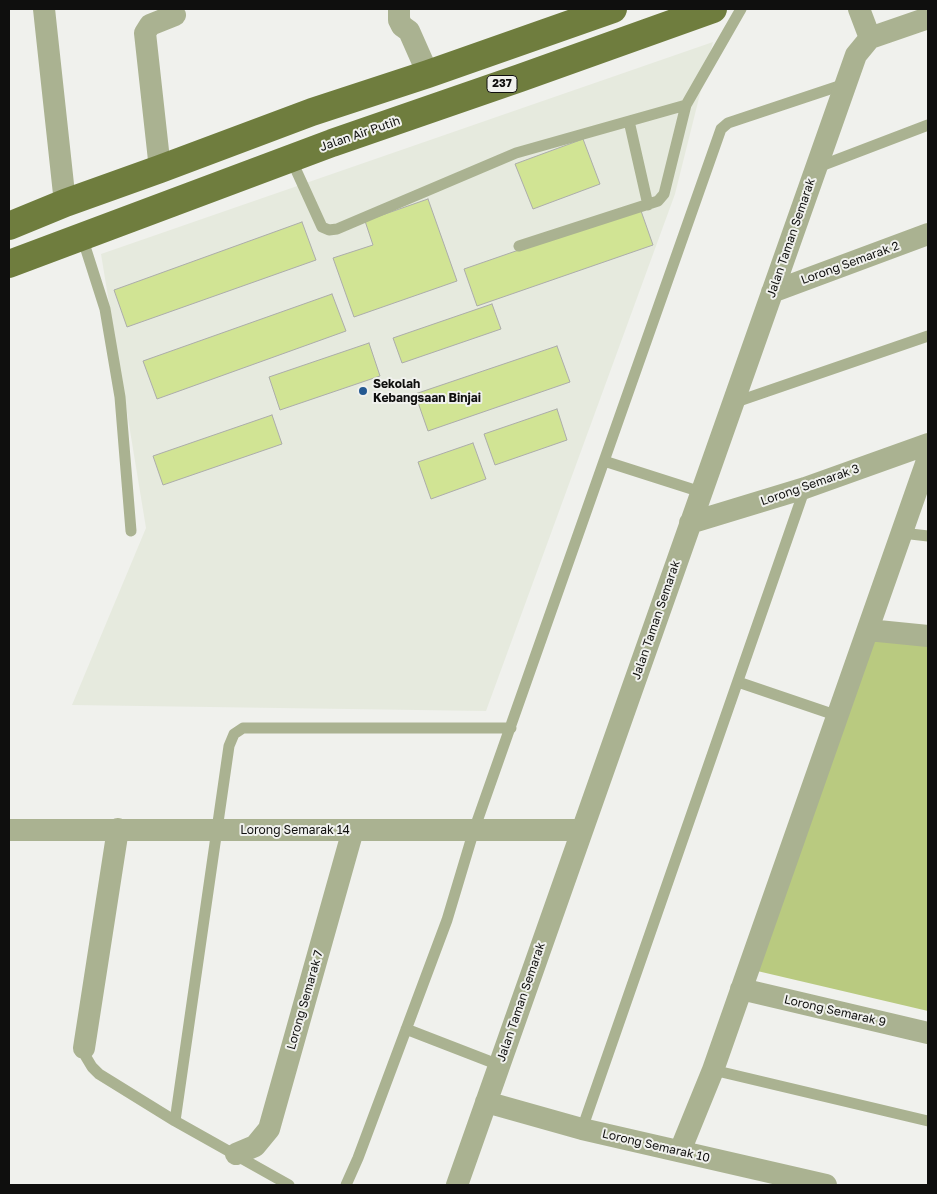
<!DOCTYPE html>
<html>
<head>
<meta charset="utf-8">
<style>
	body { margin:0 }
	#map { position:relative; width:937px; height:1194px; overflow:hidden; background:#f0f1ed; font-family:"Golos Text",sans-serif }
	canvas { display:block }
	.frame { position:absolute; inset:0; border:10px solid #0f0f0e; pointer-events:none }
</style>
</head>
<body>
<div id="map">
<canvas width="937" height="1194"></canvas>
<div class="frame"></div>
</div>
<script>
const c = document.querySelector('canvas').getContext('2d');
c.lineJoin = 'round';
function paint(path, color) { c.fillStyle = color; c.fill(path, 'evenodd'); }
const toPath = rows => new Path2D(rows.map(r => 'M' + r).join(''));
function stroke(path, color, width, dash) { c.strokeStyle = color; c.lineWidth = width; c.lineCap = dash ? 'butt' : 'round'; c.setLineDash(dash || []); c.stroke(path); }
function write(font, color, halo, rows, align = 'center') {
  c.font = font + ' "Golos Text",sans-serif'; c.lineWidth = 4; c.setLineDash([]); c.textBaseline = 'middle'; c.strokeStyle = halo; c.fillStyle = color; for (const [text, x, y, turn = 0] of rows) {
    c.save(); c.translate(x, y); c.rotate((+turn || 0) * Math.PI / 180); c.textAlign = isNaN(turn) ? turn : align; if (halo) c.strokeText(text, 0, 0); c.fillText(text, 0, 0); c.restore();
  }
}
const built = toPath([
	[713,42,675,194,486,711,72,705,146,528,101,254]
]);
const green = toPath([
	[868,639,928,645,928,1011,753,970]
]);
const building = toPath([
	[583,139,600,184,533,209,515,164,583,139],
	[428,199,457,281,354,317,333,258,373,245,365,221,428,199],
	[640,208,653,245,477,306,464,269,640,208],
	[302,222,316,260,127,327,114,290,302,222],
	[332,294,346,331,157,399,143,361,332,294],
	[492,304,501,329,402,363,393,338,492,304],
	[369,343,380,376,280,410,269,377,369,343],
	[557,346,570,382,428,431,415,394,557,346],
	[557,409,567,440,495,465,484,434,557,409],
	[272,415,282,444,163,485,153,456,272,415],
	[473,443,486,479,431,499,418,462,473,443]
]);
const lane = toPath([
	[629,121,648,205],
	[291,159,322,227,329,230,337,229,516,153,686,105],
	[818,167,928,125],
	[82,237,105,309,120,397,131,531],
	[519,246,658,201,664,194,686,105,741,9],
	[733,403,928,336],
	[604,461,701,492],
	[902,533,928,536],
	[738,682,838,716],
	[406,1029,499,1065],
	[84,1048,86,1057,92,1067,99,1074,175,1121,289,1185],
	[713,1070,928,1121],
	[175,1121,229,746,234,734,243,728,511,728],
	[582,1129,805,488],
	[346,1185,358,1158,447,920,474,830,721,129,728,123,845,84]
]);
const street = toPath([
	[44,9,65,203],
	[399,9,399,20,402,26,409,31,428,74],
	[859,9,870,38],
	[160,169,145,33,150,25,175,15],
	[772,292,928,234],
	[690,523,805,488,928,444],
	[868,630,928,636],
	[9,830,582,830],
	[741,989,928,1033],
	[84,1048,118,829],
	[486,1102,582,1129,826,1185],
	[680,1151,713,1070,928,458],
	[236,1154,255,1146,269,1129,353,830],
	[457,1185,856,55,870,38,928,18]
]);
const primary = toPath([
	[9,226,65,203,160,169,312,112,428,74,613,9],
	[9,264,332,143,520,78,713,9]
]);
const markers = [
	[363,391,5,"#245991"]
];
const shields = [
	[502,84,30]
];
const shieldNames = [
	["237",502,84]
];
const streetNames = [
	["Jalan Air Putih",360,134,-19],
	["Jalan Taman Semarak",791,238,-71],
	["Lorong Semarak 2",850,263,-20],
	["Lorong Semarak 3",810,485,-19],
	["Jalan Taman Semarak",656,620,-71],
	["Lorong Semarak 14",295,830],
	["Lorong Semarak 7",305,1000,-74],
	["Jalan Taman Semarak",521,1002,-71],
	["Lorong Semarak 9",835,1011,13],
	["Lorong Semarak 10",656,1146,13]
];
const poiNames = [
	["Sekolah",373,384],
	["Kebangsaan Binjai",373,398]
];
paint(built, '#e6eade');
paint(green, '#b9ca80');
paint(building, '#d1e494');
stroke(building, '#acadaa', 1);
stroke(lane, '#aab291', 11);
stroke(street, '#aab291', 22);
stroke(primary, '#6f7d3e', 28);
for (const [x, y, r, color] of markers) { const dot = new Path2D(); dot.arc(x, y, r, 0, 2 * Math.PI); c.fillStyle = color; c.fill(dot); stroke(dot, '#f0f1ed', 2); }
for (const [x, y, w] of shields) { const box = new Path2D(); box.roundRect(x - w / 2, y - 8.5, w, 17, 4); c.fillStyle = '#f0f1ed'; c.fill(box); stroke(box, '#0f0f0e', 1); }
write('bold 11px', '#0f0f0e', null, shieldNames);
write('12px', '#0f0f0e', '#f0f1ed', streetNames);
write('bold 12px', '#0f0f0e', '#f0f1ed', poiNames, 'left');
</script>
</body>
</html>
